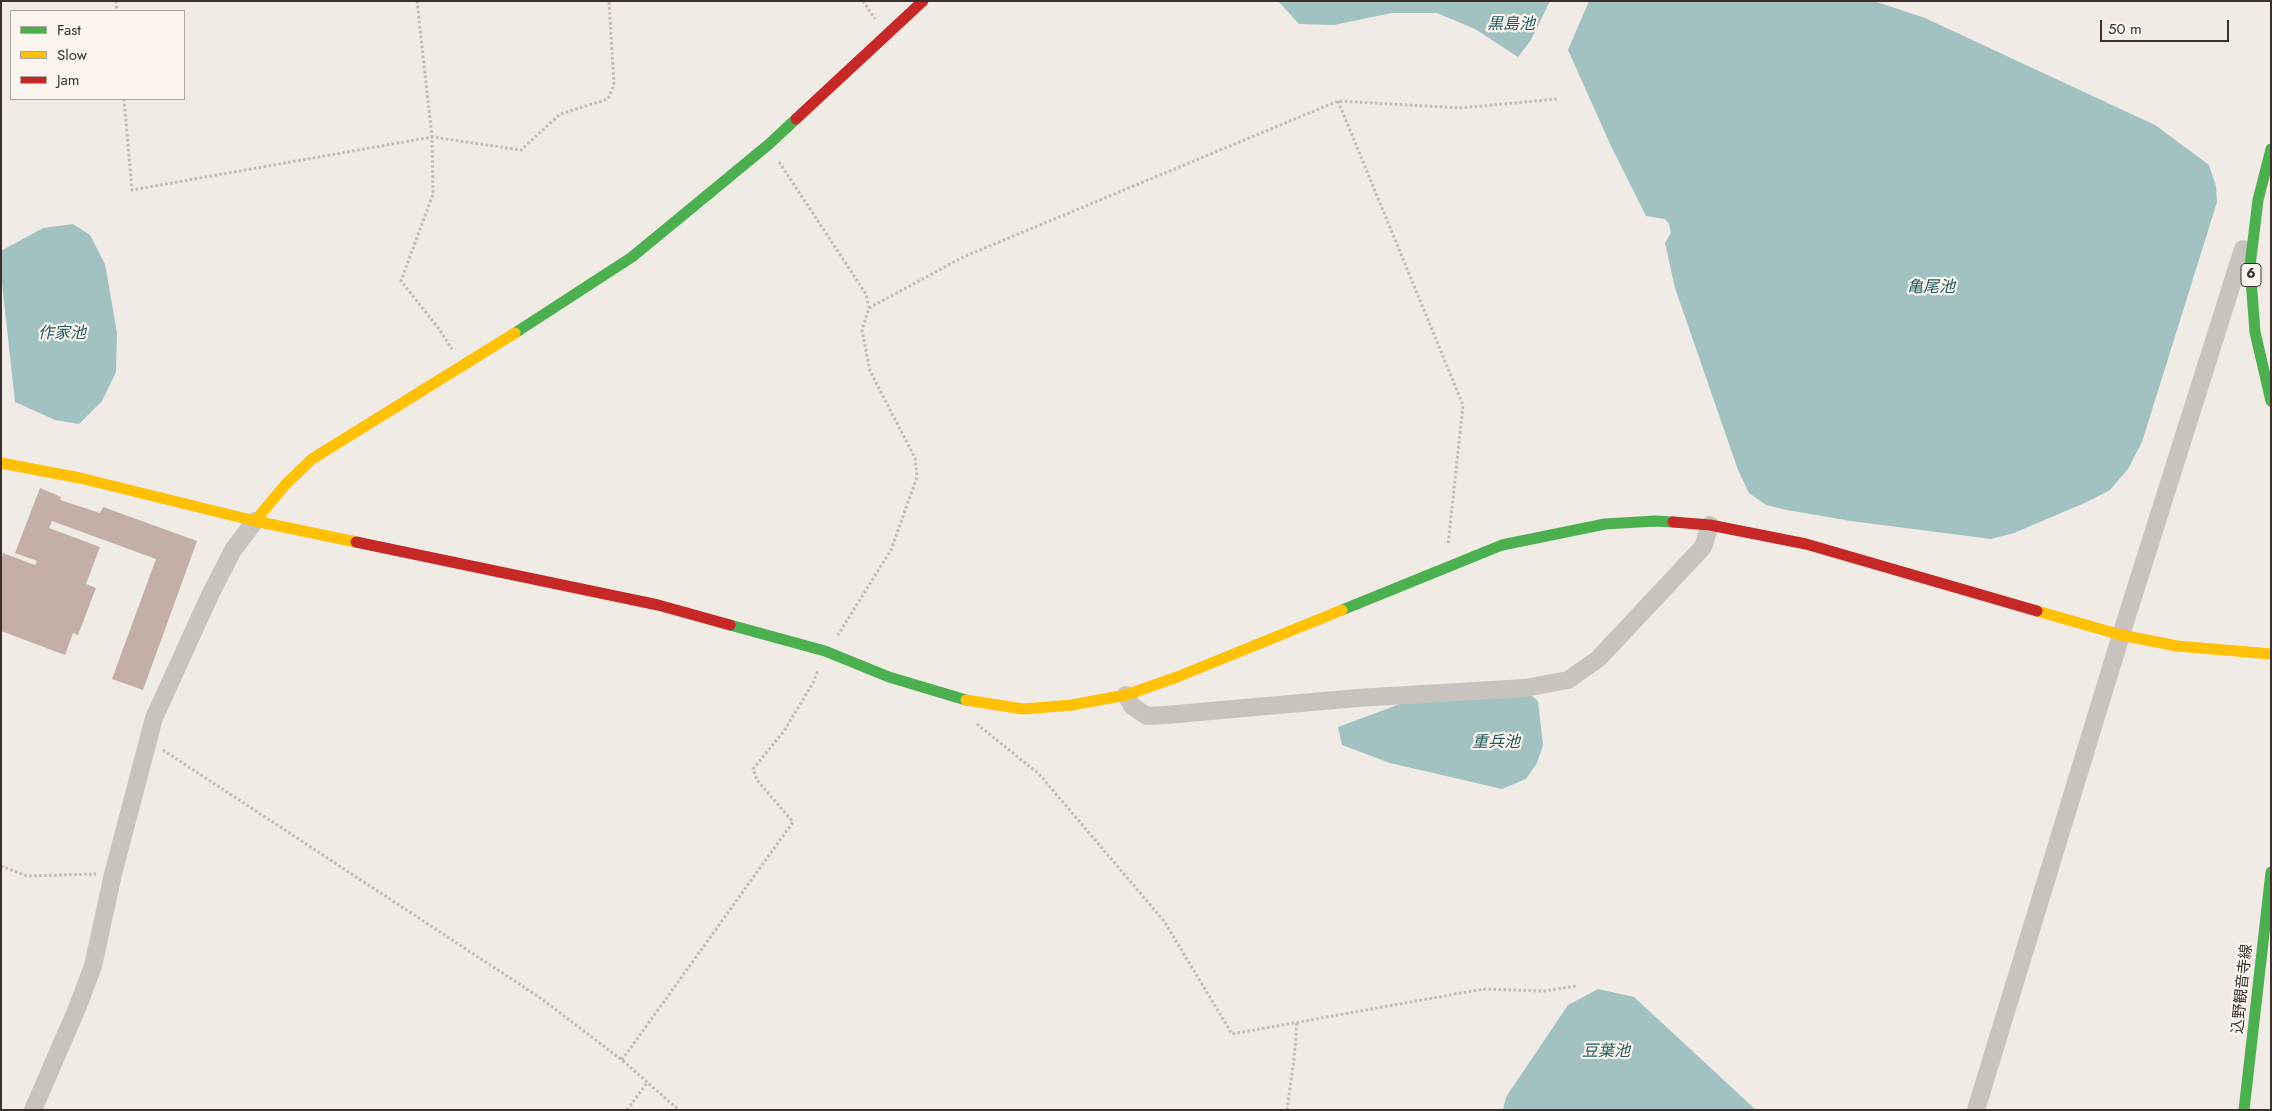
<!DOCTYPE html>
<html>
<head>
<meta charset="utf-8">
<style>
	body { margin:0 }
	#map { position:relative; width:2272px; height:1111px; overflow:hidden; background:#f0ebe5; font-family:Jost,sans-serif }
	canvas { display:block }
	.frame { position:absolute; inset:0; border:2px solid #3b302b; pointer-events:none }
	.legend { position:absolute; left:10px; top:10px; width:175px; height:90px; box-sizing:border-box; background:#fbf5ee; border:1px solid #aea6a0; margin:0; padding:6px 9px; list-style:none; font-size:15px; color:#3b302b }
	.legend li { display:flex; align-items:center; gap:10px; height:25px }
	.legend b { width:25px; border:1px solid #aea6a0 }
	.scale { position:absolute; left:2100px; top:20px; width:129px; height:22px; box-sizing:border-box; border:2px solid #3b302b; border-top:0; padding-left:6px; font-size:15px; line-height:18px; white-space:nowrap; color:#3b302b; -webkit-text-stroke:4px #fbf5ee; paint-order:stroke }
</style>
</head>
<body>
<div id="map">
<canvas width="2272" height="1111"></canvas>
<div class="frame"></div>
<ul class="legend">
<li><b style="height:6px;background:#4caf50"></b>Fast</li>
<li><b style="height:6px;background:#ffc107"></b>Slow</li>
<li><b style="height:6px;background:#c62828"></b>Jam</li>
</ul>
<div class="scale">50 m</div>
</div>
<script>
const c = document.querySelector('canvas').getContext('2d');
c.lineJoin = 'round';
function paint(path, color) { c.fillStyle = color; c.fill(path, 'evenodd'); }
const toPath = rows => new Path2D(rows.map(r => 'M' + r).join(''));
function stroke(path, color, width, dash) { c.strokeStyle = color; c.lineWidth = width; c.lineCap = dash ? 'butt' : 'round'; c.setLineDash(dash || []); c.stroke(path); }
function write(font, color, halo, rows, align = 'center') {
  c.font = font + ' Jost,"Noto Sans JP",sans-serif'; c.lineWidth = 4.5; c.setLineDash([]); c.textBaseline = 'middle'; c.strokeStyle = halo; c.fillStyle = color; for (const [text, x, y, turn = 0] of rows) {
    c.save(); c.translate(x, y); c.rotate((+turn || 0) * Math.PI / 180); c.textAlign = isNaN(turn) ? turn : align; if (halo) c.strokeText(text, 0, 0); c.fillText(text, 0, 0); c.restore();
  }
}
const water = toPath([
	[1278,1,1550,1,1531,40,1518,57,1475,29,1437,13,1392,13,1334,25,1299,24],
	[1589,1,1874,1,1925,18,2155,125,2209,165,2216,186,2217,202,2142,442,2128,469,2110,490,2087,502,2014,533,1991,539,1851,521,1787,510,1766,505,1749,493,1738,470,1675,288,1665,243,1671,233,1669,224,1665,219,1646,216,1611,146,1568,50],
	[73,224,90,235,105,264,117,333,116,372,102,401,79,424,55,420,15,402,1,274,1,251,43,228],
	[1531,695,1538,701,1543,745,1537,763,1526,779,1502,789,1390,763,1342,745,1338,727,1400,704],
	[1598,989,1634,997,1756,1110,1503,1110,1506,1097,1568,1005]
]);
const building = toPath([
	[40,488,61,497,60,500,100,513,103,507,197,541,143,690,112,679,156,559,52,521,49,528,100,547,86,584,96,588,78,635,73,633,65,655,1,631,1,559,3,553,35,565,37,561,15,553]
]);
const path = toPath([
	[116,1,117,11],
	[417,1,432,137,433,194,401,281,439,329,452,349],
	[863,1,875,19],
	[124,99,132,190,432,137,521,150,560,114,608,99,614,85,609,1],
	[1338,101,1463,405,1448,545],
	[779,162,866,294,869,308,862,330,870,371,915,458,917,477,891,550,838,635],
	[869,308,963,257,1338,101,1460,108,1557,99],
	[977,724,1039,774,1164,921,1232,1034,1483,989,1544,991,1576,986],
	[163,750,539,997,622,1060,679,1110],
	[1,866,27,876,96,874],
	[622,1060,793,822,757,780,753,769,784,731,813,683,818,670],
	[627,1110,647,1083],
	[1287,1110,1294,1059,1297,1022]
]);
const street = toPath([
	[1126,695,1132,706,1147,716,1166,715,1357,698,1525,688,1568,680,1598,659,1703,547,1710,525],
	[33,1110,78,1006,93,966,113,874,154,718,210,595,233,550,255,521],
	[1976,1110,2121,635,2243,249]
]);
const fast = toPath([
	[2271,149,2258,200,2250,266,2255,332,2271,401],
	[515,333,632,257,768,145,796,119],
	[1342,610,1502,545,1605,524,1655,521,1673,522],
	[730,625,825,651,889,677,966,700],
	[2244,1110,2271,872]
]);
const slow = toPath([
	[1,463,80,478,255,521,356,542],
	[255,521,285,485,312,459,515,333],
	[2037,611,2121,635,2177,646,2271,654],
	[966,700,1023,709,1072,705,1126,695,1177,677,1342,610]
]);
const jam = toPath([
	[796,119,923,1],
	[1673,522,1710,525,1806,544,2037,611],
	[356,542,658,605,730,625]
]);
const shields = [
	[2251,275,20]
];
const shieldNames = [
	["6",2251,275]
];
const streetNames = [
	["込野観音寺線",2243,989,-84]
];
const waterNames = [
	["黒島池",1511,25],
	["亀尾池",1931,288],
	["作家池",62,334],
	["重兵池",1496,743],
	["豆葉池",1606,1052]
];
paint(water, '#a1c2c1');
paint(building, '#c3afa7');
stroke(path, '#c2bbb6', 3, [2.5, 2.5]);
stroke(street, '#c9c3be', 18);
stroke(fast, '#4caf50', 11);
stroke(slow, '#ffc107', 11);
stroke(jam, '#c62828', 11);
for (const [x, y, w] of shields) { const box = new Path2D(); box.roundRect(x - w / 2, y - 11.5, w, 23, 4); c.fillStyle = '#fbf5ee'; c.fill(box); stroke(box, '#3b302b', 1); }
write('bold 14px', '#3b302b', null, shieldNames);
write('15px', '#3b302b', '#fbf5ee', streetNames);
write('italic 16px', '#1f5a5e', '#fbf5ee', waterNames);
</script>
</body>
</html>
